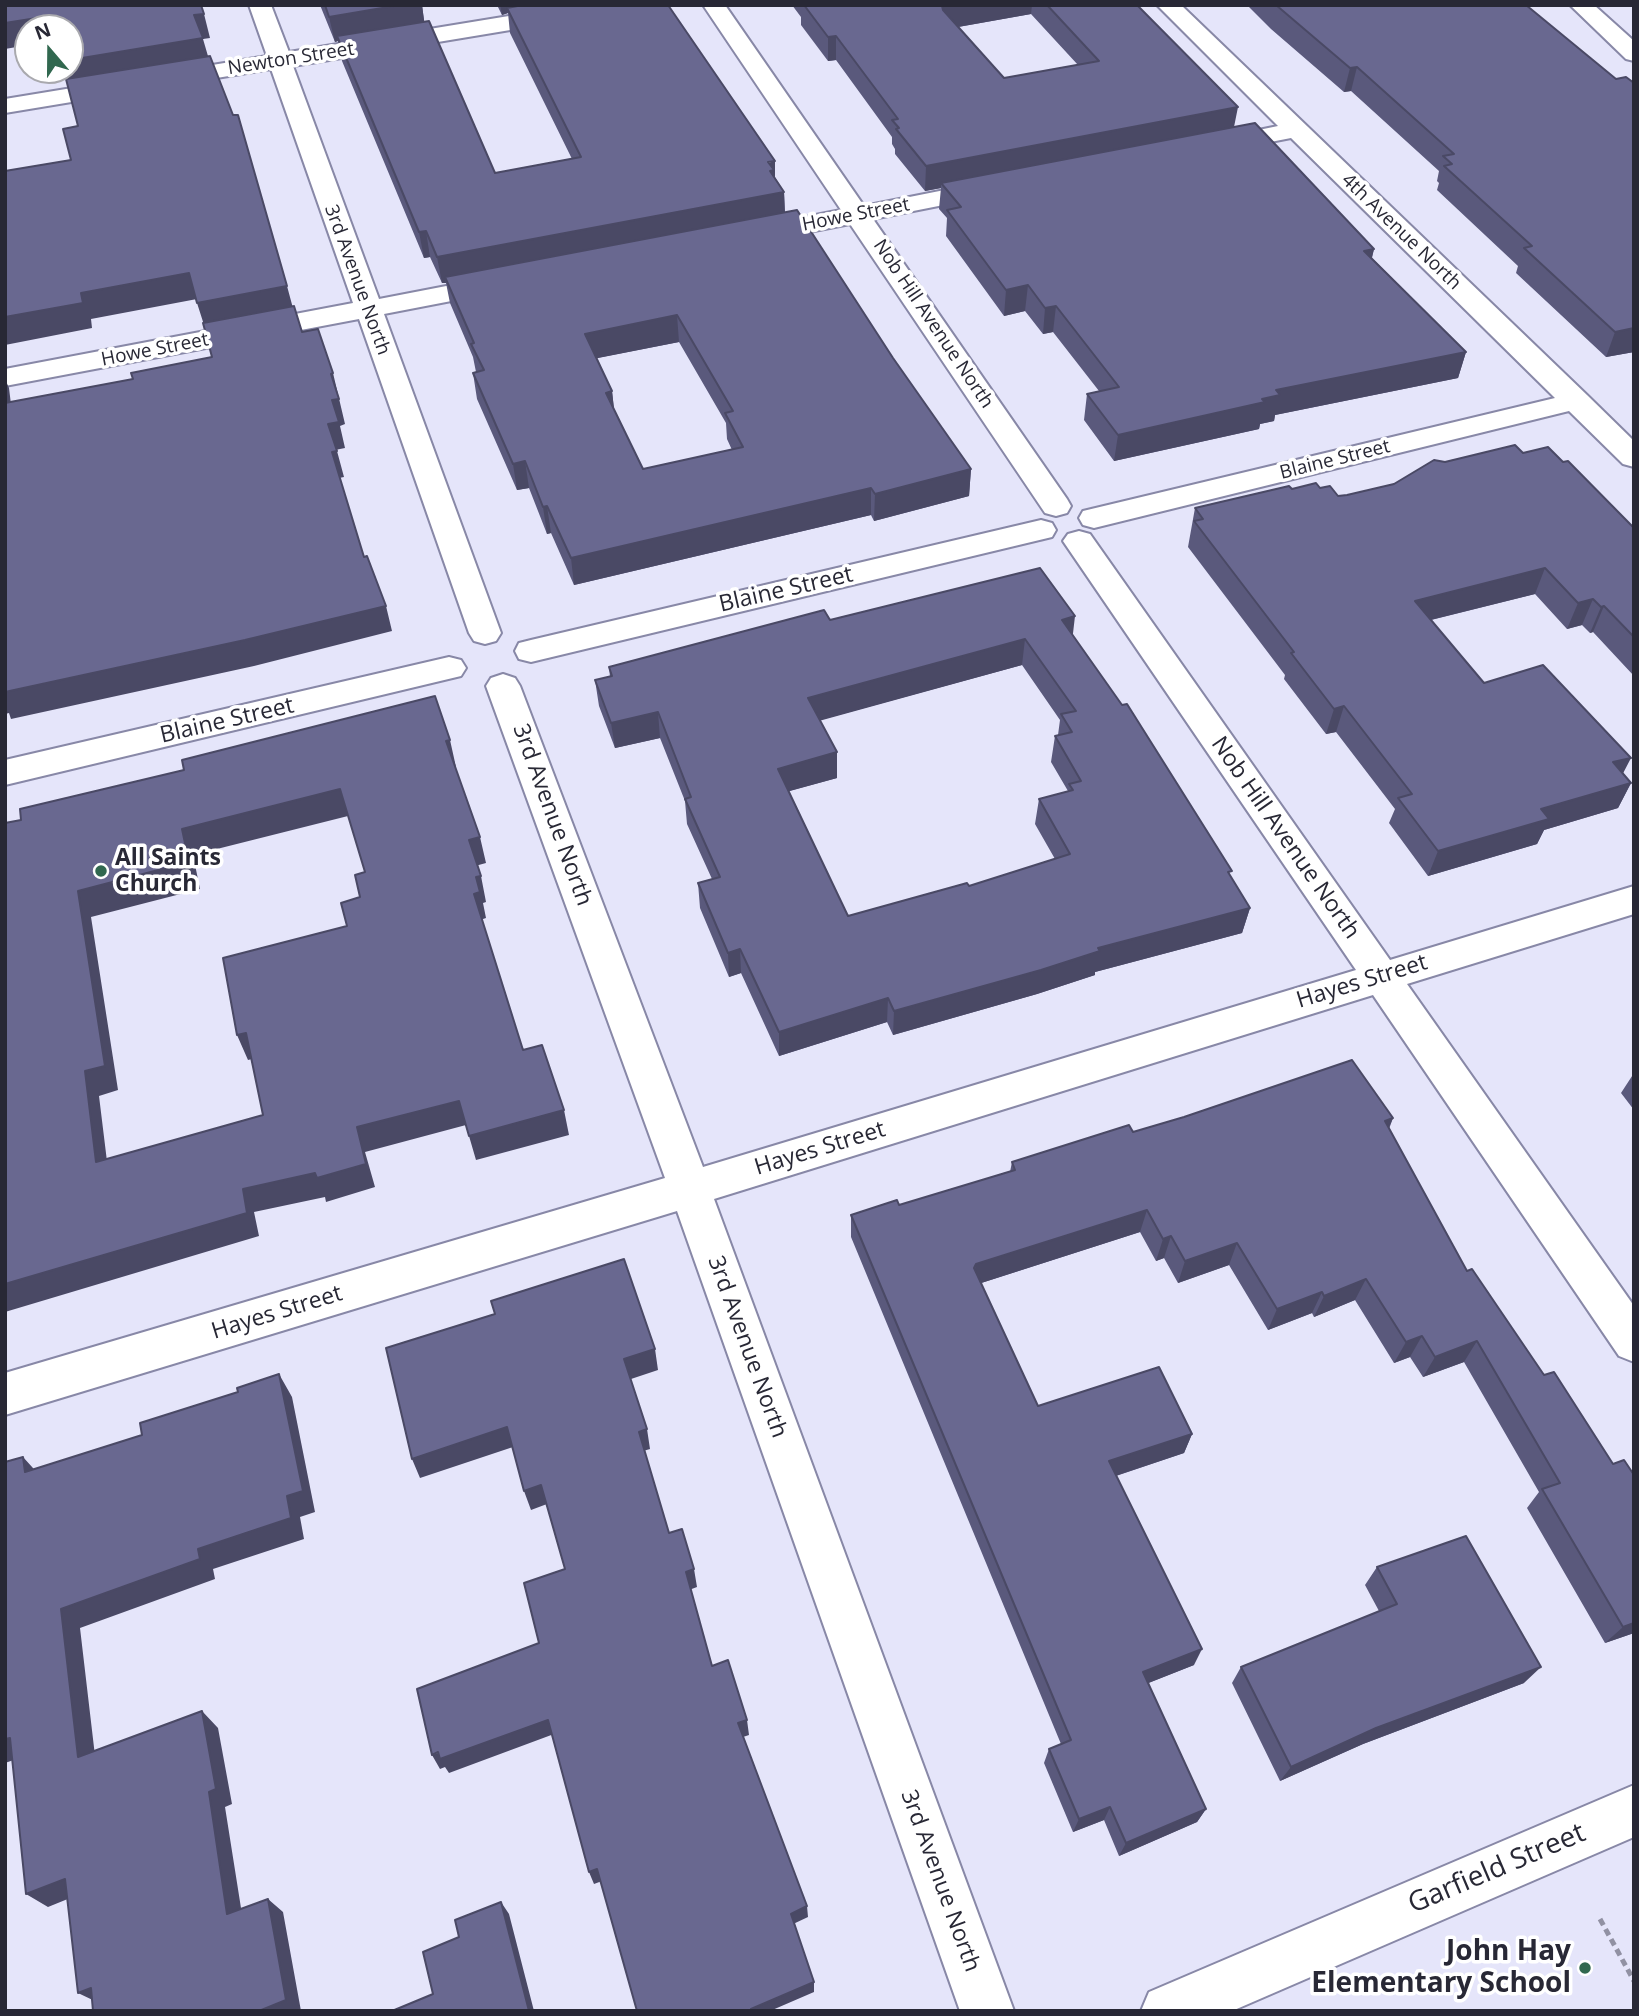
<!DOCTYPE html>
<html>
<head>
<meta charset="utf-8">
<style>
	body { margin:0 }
	#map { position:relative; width:1639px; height:2016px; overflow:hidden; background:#e5e5fa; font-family:"Open Sans",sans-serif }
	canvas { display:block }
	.frame { position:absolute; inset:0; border:7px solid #282835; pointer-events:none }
	.north { position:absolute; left:14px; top:14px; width:70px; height:70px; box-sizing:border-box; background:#fff; border:2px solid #a9a9ae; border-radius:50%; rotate:340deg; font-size:19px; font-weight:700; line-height:28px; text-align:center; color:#282835 }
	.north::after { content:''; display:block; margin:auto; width:24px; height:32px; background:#31684f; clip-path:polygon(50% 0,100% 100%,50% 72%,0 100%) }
</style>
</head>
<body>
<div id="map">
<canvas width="1639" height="2016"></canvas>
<div class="frame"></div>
<div class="north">N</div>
</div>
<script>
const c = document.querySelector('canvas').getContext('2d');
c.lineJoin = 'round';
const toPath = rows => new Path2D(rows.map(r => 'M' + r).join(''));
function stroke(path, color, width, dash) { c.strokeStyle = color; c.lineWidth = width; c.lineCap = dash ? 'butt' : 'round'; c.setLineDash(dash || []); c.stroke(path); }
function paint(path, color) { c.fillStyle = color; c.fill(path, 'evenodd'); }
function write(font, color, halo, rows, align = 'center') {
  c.font = font + ' "Open Sans",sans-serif'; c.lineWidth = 7; c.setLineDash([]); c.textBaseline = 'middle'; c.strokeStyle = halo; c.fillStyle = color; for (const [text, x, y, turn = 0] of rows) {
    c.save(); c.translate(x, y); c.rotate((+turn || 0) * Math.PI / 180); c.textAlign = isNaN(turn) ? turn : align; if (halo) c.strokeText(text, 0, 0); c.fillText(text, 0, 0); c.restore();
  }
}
const path = toPath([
	[1600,1919,1634,1981]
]);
const minor = toPath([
	[249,5,271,5,289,52,576,5,630,5,627,10,619,12,293,66,379,299,498,276,508,278,511,284,508,290,498,292,384,314,501,633,496,641,485,644,474,641,469,633,359,319,5,386,5,369,353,303,271,69,5,113,5,99,267,56,249,5],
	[703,5,725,5,864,206,990,181,999,184,1003,189,999,194,873,219,1067,499,1071,506,1067,513,1056,516,1045,513,850,224,753,243,744,241,740,235,744,229,841,210,703,5],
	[1157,5,1181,5,1587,395,1634,441,1634,467,1623,464,1569,411,1094,528,1083,525,1079,518,1083,511,1555,398,1291,138,1214,153,1205,151,1202,146,1205,141,1278,126,1157,5],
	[1570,5,1594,5,1634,41,1634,61,1626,59,1570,5],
	[1041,520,1052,523,1056,530,1052,537,531,662,519,659,515,651,519,643,531,640,1041,520],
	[1079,531,1090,534,1390,960,1634,886,1634,914,1407,984,1634,1306,1634,1362,1619,1356,1373,995,714,1199,1014,2011,960,2011,677,1211,5,1415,5,1373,665,1178,486,686,491,678,503,674,515,678,520,686,703,1167,1356,970,1063,541,1068,534,1079,531],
	[449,657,461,660,466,668,461,676,5,785,5,760,449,657],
	[1634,1785,1634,1837,1232,2011,1141,2011,1149,1992,1634,1785]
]);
const wall = toPath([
	[320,5,422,5,424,21,495,173,572,159,510,33,508,13,502,15,497,5,668,5,784,192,785,212,893,358,971,469,969,496,874,521,871,515,574,585,551,533,547,534,529,488,517,490,477,399,473,373,476,372,473,357,450,303,446,283,442,283,430,257,424,258,342,61,338,41,335,42],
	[679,342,726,423,727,439,732,450,643,469,614,410,612,391,597,358],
	[792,5,1137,5,1234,127,1374,249,1372,258,1466,352,1458,378,1275,415,1274,421,1260,424,1259,429,1114,461,1084,420,1087,394,1099,391,1053,332,1043,334,1025,311,1004,316,946,236,947,218,939,209,941,188,925,191,895,154,895,149,892,144,892,137,836,60,828,61,801,25,801,17],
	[1031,14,1078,65,1004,78,958,27],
	[1247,5,1526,5,1634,352,1606,357,1516,273,1518,266,1437,190,1439,183,1437,181,1439,171,1351,91,1344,92,1271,29],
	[1523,453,1563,462,1634,528,1634,676,1593,632,1590,633,1582,625,1567,629,1535,594,1431,620,1484,683,1623,773,1631,783,1618,808,1544,830,1537,844,1428,876,1389,823,1395,809,1336,732,1326,734,1284,679,1285,675,1188,547,1195,508,1292,489,1320,488,1338,496,1347,495,1394,484,1445,462],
	[830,620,1073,635,1231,877,1250,908,1242,933,1095,972,1095,975,1037,994,893,1035,887,1022,779,1056,741,973,729,977,700,908,698,883,712,879,687,824,685,801,660,738,615,748,599,706,595,680,610,677,609,667],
	[1022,665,1060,720,1058,735,1055,736,1051,762,1068,791,1039,799,1035,824,1055,859,969,886,848,916,789,791,837,778,837,752,820,720],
	[1634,1073,1634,1110,1621,1093],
	[1393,1118,1389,1129,1467,1271,1544,1375,1613,1464,1634,1475,1634,1633,1605,1643,1527,1508,1539,1492,1464,1362,1423,1377,1410,1357,1394,1363,1355,1300,1314,1317,1312,1313,1268,1330,1229,1265,1178,1283,1164,1258,1156,1261,1140,1232,981,1283,1038,1406,1192,1434,1184,1453,1116,1476,1194,1665,1148,1683,1206,1809,1197,1822,1119,1856,1104,1820,1073,1832,1044,1763,1049,1749,1061,1744,851,1237,851,1215,899,1205,1010,1172,1012,1162,1133,1132],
	[1377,1567,1524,1683,1363,1744,1280,1781,1232,1683,1241,1667,1379,1611,1365,1585]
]);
const shadedWall = toPath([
	[400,5,422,5,425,27,337,36,338,41,335,42,329,17],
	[500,5,558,5,507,8,508,13,502,15],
	[947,5,1032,5,1031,14,941,30,942,6],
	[204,14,210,38,203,39,210,63,69,86,64,70,70,70,70,60,194,15],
	[37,18,40,28,28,28,28,45,5,49,5,23],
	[836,36,836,60,828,61,828,37],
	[1357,67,1351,91,1344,92,1350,68],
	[1238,107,1233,132,941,183,941,188,925,191,926,166],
	[775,161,775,186,784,192,785,218,445,277,446,283,442,283,437,257],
	[426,231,430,257,424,258,419,232],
	[1374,249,1367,275,1364,251],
	[189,273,197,299,91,319,92,328,5,345,5,317,81,293],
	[1028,285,1025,311,1004,316,1006,290],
	[287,286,294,312,205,328,197,303],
	[1056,306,1053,332,1043,334,1045,308],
	[677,315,679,342,588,360,585,334],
	[1634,328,1634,352,1606,357,1615,332],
	[1466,352,1458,378,1275,415,1274,421,1260,424,1259,429,1114,461,1118,435,1262,399,1276,390],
	[333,373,345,424,340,426,345,448,335,450,328,424,332,400,331,374],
	[5,379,9,388,14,429,5,407],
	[612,391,615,417,606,393],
	[337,451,344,477,339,478,332,452],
	[525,461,529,488,517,490,513,464],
	[971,469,969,496,874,521,875,494],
	[871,488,871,515,574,585,571,558],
	[547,506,551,533,547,534,543,507],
	[1545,568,1535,594,1406,626,1415,601],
	[1593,599,1582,625,1567,629,1578,603],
	[386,606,392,631,254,666,11,719,9,713,5,714,5,692],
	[1604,606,1593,632,1590,633,1601,607],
	[1075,616,1072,642,1062,620],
	[1025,639,1022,665,808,724,808,698],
	[1344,706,1336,732,1326,734,1334,709],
	[658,712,660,738,615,748,611,723],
	[450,740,456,767,452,768,446,741],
	[837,752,837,778,779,794,778,769],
	[1631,758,1618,783,1613,762],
	[1631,783,1618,808,1544,830,1537,844,1428,876,1438,851,1541,809],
	[340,789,348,816,193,855,200,889,91,917,118,1090,99,1096,110,1186,96,1162,85,1071,78,891,182,829],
	[480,837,486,863,475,866,469,840],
	[481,876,486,902,483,903,486,918,480,920,474,894,476,877],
	[1250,908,1242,933,1095,972,1095,975,1037,994,893,1035,894,1011,1098,948],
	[740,949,741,973,729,977,728,953],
	[888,998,887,1022,779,1056,779,1032],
	[246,1033,256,1058,248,1060,237,1035],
	[459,1101,466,1125,365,1152,375,1187,326,1202,325,1197,254,1212,259,1236,5,1312,5,1284,243,1189,357,1127],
	[564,1110,569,1135,476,1160,469,1136],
	[1393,1118,1383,1141,1385,1121],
	[1147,1210,1140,1232,972,1286,976,1264],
	[1171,1236,1164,1258,1156,1261,1163,1239],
	[1237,1243,1229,1265,1178,1283,1185,1261],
	[1366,1279,1355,1300,1314,1317,1324,1296],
	[1322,1292,1312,1313,1268,1330,1277,1309],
	[1422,1336,1410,1357,1394,1363,1406,1342],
	[1477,1341,1464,1362,1423,1377,1435,1357],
	[655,1349,658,1370,628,1380,624,1359],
	[279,1374,292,1397,315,1512,300,1517,304,1539,213,1569,215,1579,80,1628,97,1773,78,1757,61,1609,198,1549,287,1496],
	[507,1427,513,1447,420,1478,412,1459],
	[647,1429,650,1449,643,1451,639,1432],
	[1192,1434,1184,1453,1103,1480,1109,1461],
	[23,1457,42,1478,25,1472],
	[541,1485,547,1504,531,1510,524,1491],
	[694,1569,697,1587,689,1590,686,1572],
	[1634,1623,1634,1633,1605,1643,1623,1627],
	[1202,1649,1194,1665,1136,1688,1143,1672],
	[1541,1667,1524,1683,1363,1744,1280,1781,1291,1767,1376,1728],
	[202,1711,218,1728,232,1804,225,1807,244,1927,227,1914,209,1792],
	[548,1720,554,1734,449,1773,445,1767,440,1769,432,1755],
	[747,1720,749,1735,740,1738,738,1723],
	[10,1738,31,1754,5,1763,5,1739],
	[1110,1807,1104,1820,1073,1832,1079,1819],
	[1206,1809,1197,1822,1119,1856,1126,1843],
	[597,1869,602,1881,594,1884,589,1872],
	[65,1879,85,1892,48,1907,26,1894],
	[268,1899,283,1912,301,2011,259,2011],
	[501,1902,509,1914,534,2011,529,2011],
	[807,1906,808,1917,791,1925,791,1914],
	[814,1982,814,1992,770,2011,751,2011,751,2009],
	[91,1988,99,2003,78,1993]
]);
const building = toPath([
	[5,5,201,5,204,14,194,15,203,38,70,60,70,28,39,28,37,18,5,23,5,5],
	[325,5,400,5,329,17,325,5],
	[523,5,668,5,775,161,768,162,774,170,770,171,784,192,437,257,426,231,419,232,337,36,429,21,495,173,581,157,507,8,523,5],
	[804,5,947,5,942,6,943,10,1004,78,1099,61,1047,5,1137,5,1238,107,926,166,896,129,899,128,892,120,898,119,836,36,828,37,804,5],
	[1276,5,1526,5,1616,79,1626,77,1634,83,1634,328,1615,332,1524,248,1532,246,1444,166,1452,164,1443,156,1454,154,1357,67,1350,68,1276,5],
	[210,56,233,115,238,115,287,286,197,303,189,273,81,293,83,303,5,317,5,171,71,160,63,129,78,126,66,79,210,56],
	[1255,123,1374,249,1364,251,1466,352,1276,390,1280,395,1262,399,1265,402,1118,435,1087,394,1119,387,1056,306,1045,308,1028,285,1006,290,947,210,961,207,941,183,1255,123],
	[797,210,893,358,971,469,875,494,871,488,571,558,547,506,543,507,525,461,513,464,473,373,484,370,471,344,474,343,445,277,797,210],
	[677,315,733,411,725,413,743,447,643,469,606,393,612,391,585,334,677,315],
	[294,306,302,332,318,329,333,373,331,374,339,399,332,400,339,422,328,424,337,451,332,452,364,557,367,556,386,606,245,640,5,692,5,403,133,379,131,373,212,357,203,323,294,306],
	[1515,445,1523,453,1548,447,1563,462,1568,461,1634,528,1634,637,1604,606,1601,607,1593,599,1578,603,1545,568,1415,601,1484,683,1543,665,1631,758,1613,762,1631,783,1541,809,1549,819,1438,851,1398,798,1412,794,1344,706,1334,709,1291,653,1294,652,1194,521,1203,519,1195,508,1289,486,1292,489,1316,483,1320,488,1330,486,1338,496,1347,495,1394,484,1434,460,1445,462,1515,445],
	[1040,568,1075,616,1062,620,1122,705,1127,704,1232,871,1228,872,1250,908,1098,948,1100,951,1041,970,894,1011,888,998,779,1032,740,949,728,953,698,883,720,877,685,799,691,797,658,712,611,723,595,680,612,676,609,667,824,610,830,620,1040,568],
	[1025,639,1076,711,1061,714,1072,732,1055,736,1081,781,1069,784,1073,790,1039,799,1070,854,969,886,967,883,848,916,778,769,837,752,808,698,1025,639],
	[435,696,450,740,446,741,480,837,469,840,481,876,476,877,480,892,474,894,523,1050,542,1045,564,1110,469,1136,459,1101,357,1127,366,1164,317,1178,315,1173,243,1189,247,1213,5,1284,5,823,21,820,20,809,184,770,182,760,435,696],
	[340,789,365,872,355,875,360,897,341,903,347,926,223,958,237,1035,246,1033,263,1115,96,1162,85,1071,105,1066,78,891,189,862,182,829,340,789],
	[1352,1060,1393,1118,1385,1121,1467,1271,1472,1269,1544,1375,1554,1372,1613,1464,1624,1460,1634,1475,1634,1623,1623,1627,1542,1489,1560,1483,1477,1341,1435,1357,1422,1336,1406,1342,1366,1279,1324,1296,1322,1292,1277,1309,1237,1243,1185,1261,1171,1236,1163,1239,1147,1210,976,1264,974,1268,1038,1406,1159,1367,1192,1434,1109,1461,1202,1649,1143,1672,1206,1809,1126,1843,1110,1807,1079,1819,1049,1749,1071,1740,851,1215,897,1200,899,1205,1015,1170,1012,1162,1129,1125,1133,1132,1184,1117,1352,1060],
	[624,1259,655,1349,624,1359,647,1429,639,1432,669,1533,682,1529,694,1569,686,1572,712,1666,728,1660,747,1720,738,1723,807,1906,791,1914,814,1982,751,2009,751,2011,637,2011,597,1869,589,1872,548,1720,440,1759,438,1752,432,1755,417,1689,539,1643,524,1583,565,1569,541,1485,524,1491,507,1427,412,1459,386,1348,495,1314,491,1301,624,1259],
	[279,1374,303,1491,287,1496,291,1518,198,1549,200,1559,61,1609,78,1757,202,1711,216,1789,209,1792,227,1914,268,1899,286,2000,259,2011,93,2011,91,1988,78,1993,65,1879,26,1894,10,1738,5,1739,5,1462,23,1457,25,1472,142,1435,140,1423,238,1392,237,1388,279,1374],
	[1466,1536,1541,1667,1376,1728,1291,1767,1241,1667,1397,1604,1377,1567,1466,1536],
	[501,1902,529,2011,392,2011,433,1994,423,1952,459,1937,455,1920,501,1902]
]);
const markers = [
	[101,871,7,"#31684f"],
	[1585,1968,7,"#31684f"]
];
const farStreetnames = [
	["Newton Street",291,59,-9],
	["Howe Street",856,215,-11],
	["4th Avenue North",1401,232,44],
	["3rd Avenue North",357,280,70],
	["Nob Hill Avenue North",933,324,56],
	["Howe Street",155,350,-11],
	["Blaine Street",1335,460,-14]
];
const streetNames = [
	["Blaine Street",786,590,-13],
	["Blaine Street",227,721,-13],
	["3rd Avenue North",552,815,70],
	["Nob Hill Avenue North",1285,838,55],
	["Hayes Street",1362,982,-17],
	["Hayes Street",820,1149,-17],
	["Hayes Street",277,1313,-17],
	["3rd Avenue North",747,1347,70],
	["3rd Avenue North",940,1881,70]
];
const poiNames = [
	["All Saints",115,858],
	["Church",115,884]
];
const nearStreetnames = [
	["Garfield Street",1497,1869,-23]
];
const nearPoinames = [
	["John Hay",1571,1952],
	["Elementary School",1571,1984]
];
stroke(minor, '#8888a7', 4);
stroke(path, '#9191a3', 5, [7, 4.5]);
paint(minor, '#fff');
paint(wall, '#5a597c');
paint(shadedWall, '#4a4965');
paint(building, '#696890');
stroke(building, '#4a4965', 2);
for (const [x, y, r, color] of markers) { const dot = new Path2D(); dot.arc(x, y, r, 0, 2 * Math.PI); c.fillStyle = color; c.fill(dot); stroke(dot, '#fff', 2.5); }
write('19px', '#282835', '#fff', farStreetnames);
write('23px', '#282835', '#fff', streetNames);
write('bold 23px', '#282835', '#fff', poiNames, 'left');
write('28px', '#282835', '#fff', nearStreetnames);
write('bold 28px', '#282835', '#fff', nearPoinames, 'right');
</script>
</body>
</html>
